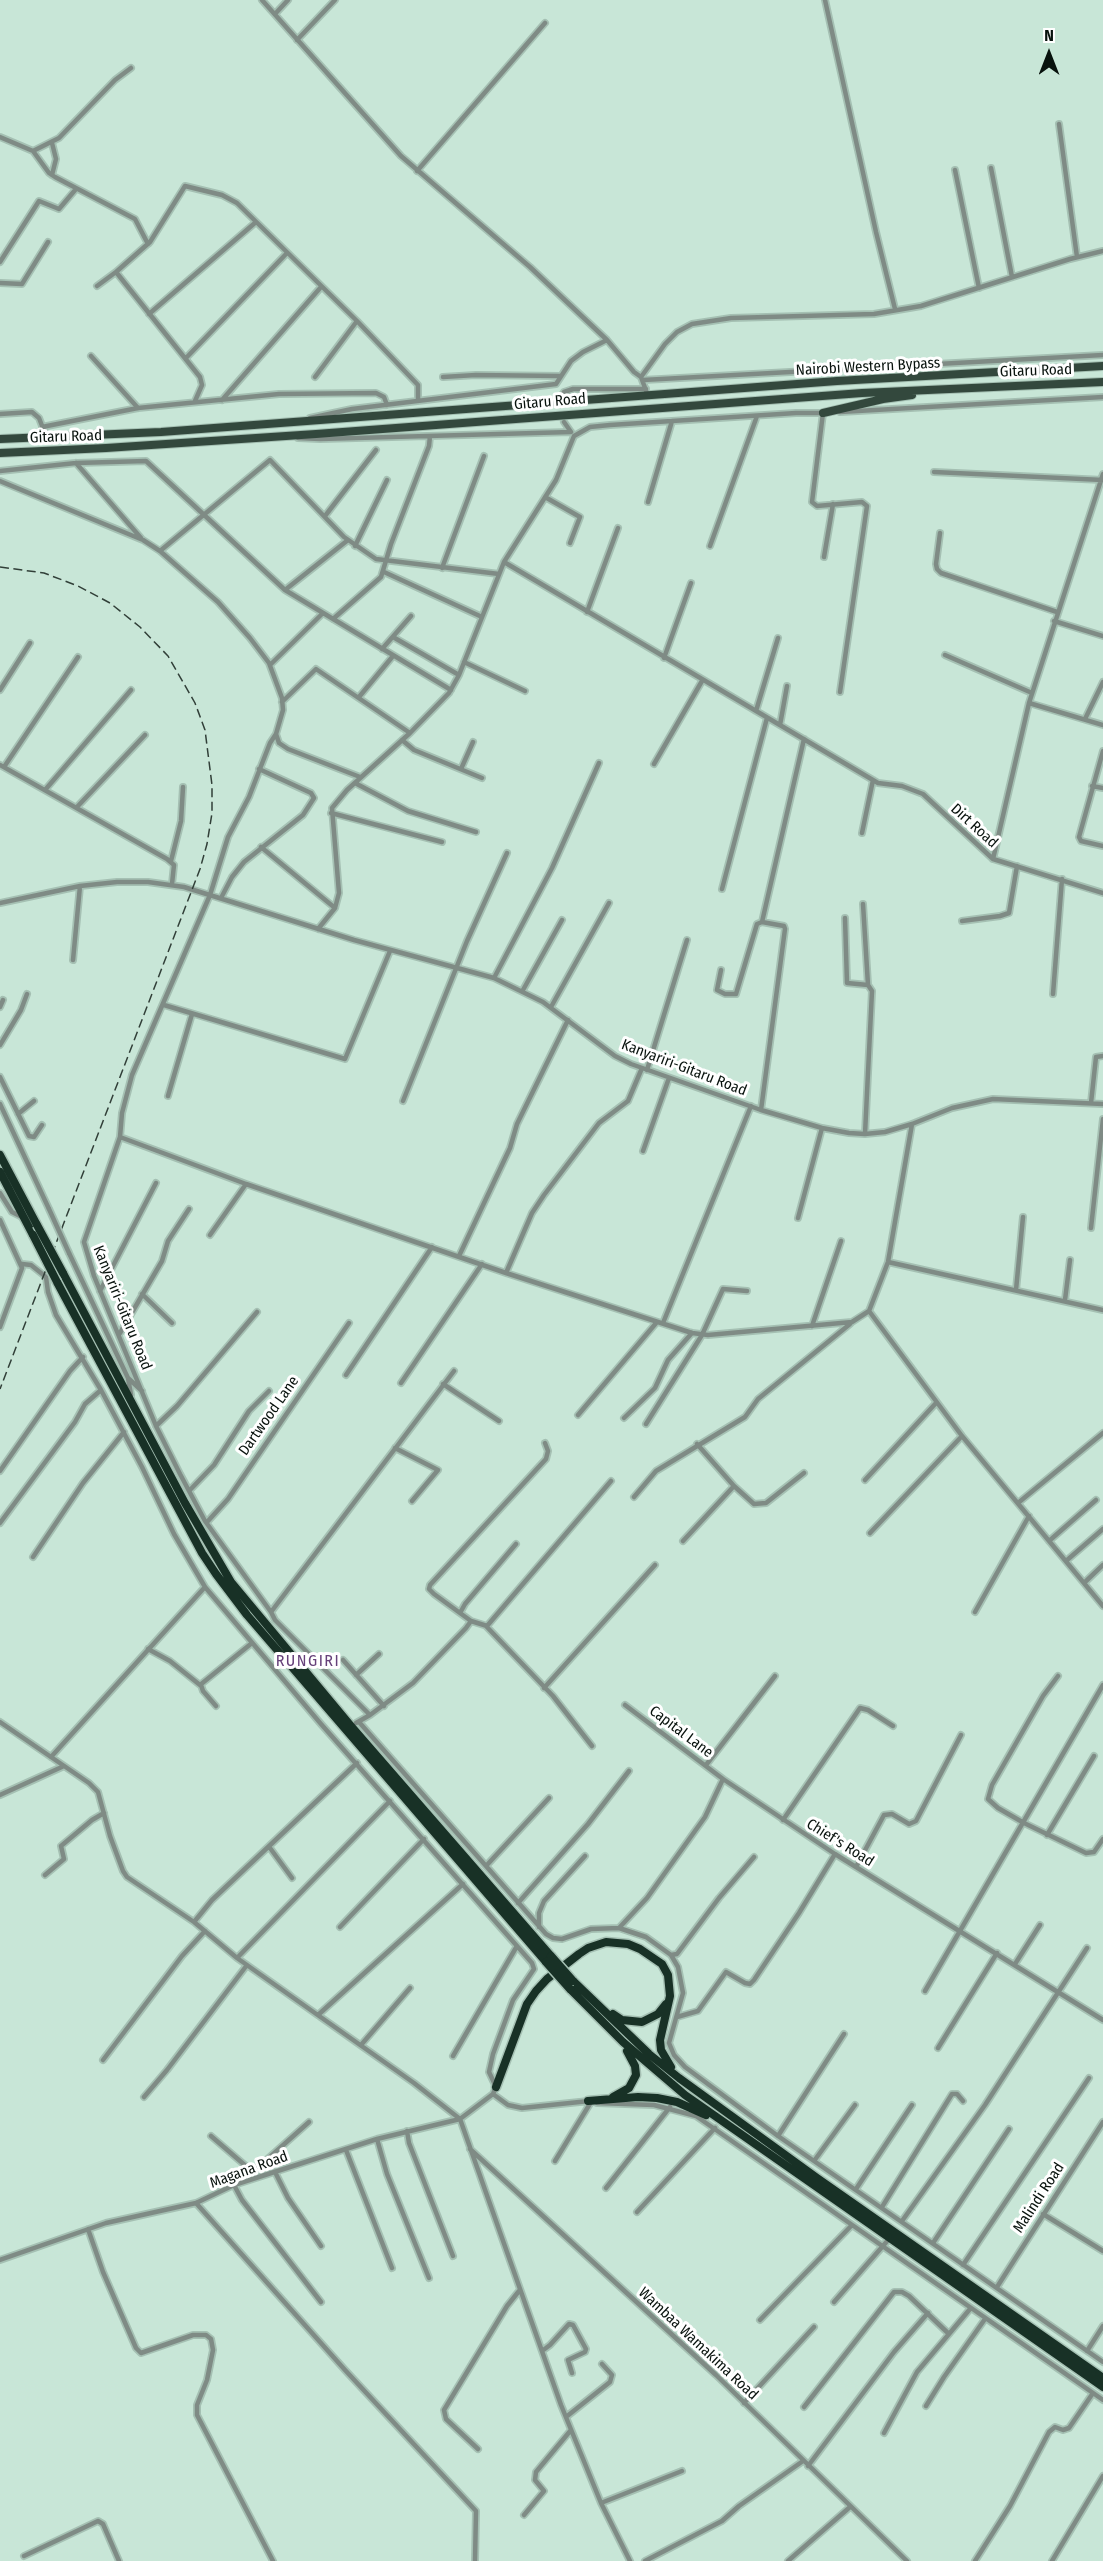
<!DOCTYPE html>
<html>
<head>
<meta charset="utf-8">
<style>
	body { margin:0 }
	#map { position:relative; width:1103px; height:2561px; overflow:hidden; background:#c8e6d7; font-family:"Fira Sans Condensed",sans-serif }
	canvas { display:block }
	.north { position:absolute; left:1019px; top:24px; width:60px; height:60px; -webkit-text-stroke:4px #fff; paint-order:stroke; rotate:0deg; font-size:16px; font-weight:700; line-height:24px; text-align:center; color:#08120d }
	.north::after { content:''; display:block; margin:auto; width:21px; height:27px; background:#08120d; clip-path:polygon(50% 0,100% 100%,50% 72%,0 100%) }
</style>
</head>
<body>
<div id="map">
<canvas width="1103" height="2561"></canvas>
<div class="north">N</div>
</div>
<script>
const c = document.querySelector('canvas').getContext('2d');
c.lineJoin = 'round';
const toPath = rows => new Path2D(rows.map(r => 'M' + r).join(''));
function stroke(path, color, width, dash) { c.strokeStyle = color; c.lineWidth = width; c.lineCap = dash ? 'butt' : 'round'; c.setLineDash(dash || []); c.stroke(path); }
function write(font, color, halo, rows, align = 'center') {
  c.font = font + ' "Fira Sans Condensed",sans-serif'; c.lineWidth = 6; c.setLineDash([]); c.textBaseline = 'middle'; c.strokeStyle = halo; c.fillStyle = color; for (const [text, x, y, turn = 0] of rows) {
    c.save(); c.translate(x, y); c.rotate((+turn || 0) * Math.PI / 180); c.textAlign = isNaN(turn) ? turn : align; if (halo) c.strokeText(text, 0, 0); c.fillText(text, 0, 0); c.restore();
  }
}
const street = toPath([
	[262,0,401,156,530,267,607,340,634,372,641,377],
	[825,0,876,232,895,309],
	[275,14,288,0],
	[297,40,335,0],
	[1059,124,1077,257],
	[0,137,33,151,49,173,55,177,135,219,148,244],
	[52,143,56,159,52,175],
	[33,151,59,138,115,80,131,68],
	[991,168,1012,277],
	[955,170,979,288],
	[417,171,545,23],
	[0,262,39,201,59,209,76,189],
	[0,283,22,284,48,242],
	[97,286,116,272],
	[149,314,256,222],
	[91,356,138,408],
	[186,358,287,253],
	[315,377,357,321],
	[443,377,476,375,560,376],
	[643,380,1103,355],
	[648,396,641,377,665,344,677,332,692,324,731,318,874,314,921,306,1070,259,1103,251],
	[560,398,564,392,573,389,646,389],
	[222,400,321,287],
	[195,401,202,385,200,377,116,272,150,242,185,186,222,195,237,203,357,321,418,385,418,401],
	[840,412,1103,397],
	[823,413,812,502,817,506,862,502,867,506,840,692],
	[0,414,32,412,39,418,46,436],
	[310,418,352,409,556,384,571,361,583,352,607,340],
	[564,422,571,432],
	[42,427,138,408,279,394,376,393,384,397,387,405],
	[298,438,320,439,571,432],
	[76,463,141,538],
	[0,471,76,463,146,461,285,590,451,690],
	[934,472,1103,480],
	[0,481,143,540,160,551,218,602,250,638,269,663,282,698,283,710,276,734,279,743,288,749,360,777],
	[545,497,580,517,570,543],
	[648,502,672,421],
	[325,516,376,450],
	[940,533,936,564,937,569,941,573,1057,612],
	[355,546,387,480],
	[710,546,757,416],
	[160,551,270,460,344,537,376,559,499,574],
	[824,557,833,504],
	[504,562,878,783,902,786,923,794,993,859,1103,893],
	[442,568,484,456],
	[384,572,482,617],
	[285,590,348,540],
	[587,612,618,528],
	[333,619,381,577,391,544,429,446,430,436],
	[1054,621,1103,636],
	[393,637,459,675],
	[382,649,411,616],
	[945,655,1032,693],
	[664,658,691,583],
	[464,662,525,691],
	[270,665,323,613],
	[0,690,30,643],
	[359,697,393,656],
	[282,702,316,669,410,733],
	[1029,703,1103,725],
	[756,711,778,638],
	[1085,719,1103,682],
	[780,725,787,686],
	[402,740,414,750,482,778],
	[1103,751,1079,837,1081,841,1103,846],
	[654,764,702,681],
	[0,765,167,859,174,865,172,884],
	[4,767,78,657],
	[461,769,473,742],
	[355,783,408,811,476,832],
	[1092,786,1103,788],
	[45,790,131,690],
	[77,807,145,735],
	[331,813,442,842],
	[862,833,873,780],
	[261,847,335,908],
	[993,859,1029,703,1103,474],
	[171,861,181,821,183,787],
	[722,889,767,718],
	[221,898,232,877,244,862,303,815,314,798,311,793,259,769],
	[0,903,80,886,117,882,148,882,184,887,354,940,494,978,543,1002,615,1056,631,1064,761,1110,822,1128,849,1133,865,1134,885,1132,912,1124,952,1108,993,1099,1103,1104],
	[863,904,868,985],
	[845,918,847,983,868,985,872,991,865,1134],
	[962,921,1000,916,1009,913,1017,866],
	[762,922,804,739],
	[318,929,335,908,339,893,332,808,347,790,410,733,449,693,459,675,504,562,556,480,574,436,590,427,610,425,796,413,823,413],
	[73,960,80,886],
	[721,970,717,990,725,994,736,994,757,924,762,922,784,926,785,929,761,1110],
	[494,978,552,868,599,763],
	[523,990,562,920],
	[1053,994,1062,879],
	[164,1005,345,1059,390,951],
	[0,1007,3,1000],
	[551,1007,609,903],
	[0,1045,21,1010,27,994],
	[647,1070,687,940],
	[0,1077,29,1136,34,1137,42,1125],
	[168,1096,192,1014],
	[403,1101,467,941,507,853],
	[1091,1103,1096,1057,1103,1056],
	[0,1104,49,1209],
	[18,1114,34,1101],
	[120,1137,246,1184,506,1273,692,1333,708,1335,852,1322,869,1311,888,1262,912,1124],
	[643,1151,669,1078],
	[0,1193,12,1212,22,1217],
	[798,1218,822,1128],
	[0,1220,22,1268,0,1327],
	[1091,1228,1103,1119],
	[210,1235,246,1184],
	[69,1253,128,1378,131,1395],
	[459,1256,510,1148,517,1124,568,1020],
	[888,1262,1103,1310],
	[506,1273,532,1213,544,1195,599,1123,628,1101,642,1068],
	[1016,1290,1023,1217],
	[100,1291,156,1183],
	[142,1294,172,1323],
	[1065,1300,1070,1260],
	[869,1311,962,1436,1103,1606],
	[663,1323,751,1106],
	[812,1326,841,1241],
	[120,1333,162,1261,168,1241,189,1209],
	[346,1375,432,1247],
	[128,1378,142,1391],
	[401,1383,482,1264],
	[443,1384,499,1421],
	[578,1415,657,1322],
	[624,1418,655,1388,668,1360,692,1333],
	[646,1424,702,1335,723,1289,747,1291],
	[156,1426,177,1406,257,1312],
	[697,1444,734,1486,754,1504,766,1503,804,1473],
	[395,1448,438,1470,412,1501],
	[0,1471,70,1371,83,1357],
	[865,1480,936,1403],
	[189,1491,214,1465,249,1411,269,1391],
	[634,1497,656,1471,745,1417,758,1399,850,1324],
	[1018,1503,1103,1433],
	[208,1521,228,1499,349,1323],
	[0,1523,75,1422,85,1404,101,1390],
	[870,1533,962,1436],
	[683,1541,734,1486],
	[1049,1541,1096,1500],
	[33,1557,83,1483,124,1432],
	[1066,1561,1103,1529],
	[1084,1583,1103,1565],
	[271,1612,205,1521,180,1474,156,1426,94,1276,84,1242,120,1137,122,1113,132,1075,210,895,228,837,249,797,270,743,276,734],
	[975,1612,1029,1516],
	[460,1613,434,1594,429,1589,430,1585,546,1459,548,1451,545,1443],
	[471,1621,487,1626,611,1481],
	[486,1626,553,1696,592,1746],
	[148,1649,170,1661,200,1685,252,1643],
	[343,1660,384,1706],
	[356,1675,379,1654],
	[1058,1676,1043,1696,992,1785,988,1799,998,1808,1024,1823,1086,1853,1094,1852,1103,1839],
	[201,1685,203,1691,216,1706],
	[544,1688,655,1565],
	[625,1705,723,1779],
	[370,1715,275,1620,271,1612,454,1371],
	[0,1722,89,1783,98,1792,110,1836,123,1871,127,1877,194,1922,237,1958,414,2083,460,2119,561,2405,601,2503,630,2561],
	[359,1722,546,1934,553,1938,562,1939,591,1929,619,1928,646,1937,671,1955,678,1967,683,1993,669,2043,674,2055,685,2067,778,2136,1103,2362],
	[356,1723,370,1715,413,1683,466,1628,471,1621,460,1613,465,1604,516,1544],
	[51,1757,205,1587],
	[706,1765,775,1676],
	[0,1795,64,1766],
	[783,1820,860,1708,868,1710,893,1726],
	[1047,1835,1094,1756],
	[270,1848,292,1878],
	[486,1866,549,1798],
	[856,1867,884,1815,892,1814,909,1824,916,1821,961,1735],
	[45,1875,64,1859,61,1846,92,1820,104,1813],
	[518,1903,588,1824,629,1771],
	[194,1922,212,1900,357,1763],
	[340,1927,424,1839],
	[539,1927,539,1913,544,1901,585,1856],
	[619,1928,647,1898,705,1817,723,1779,835,1854,1103,2020],
	[671,1955,677,1954,719,1898,754,1857],
	[237,1958,390,1801],
	[1015,1964,1040,1925],
	[925,1991,1103,1685],
	[318,2015,463,1884],
	[677,2017,698,2011,726,1972,745,1983,750,1984,754,1980,799,1913,835,1854],
	[361,2045,410,1988],
	[938,2048,997,1953],
	[453,2056,517,1946],
	[103,2060,182,1956,205,1931],
	[493,2094,508,2105,522,2108,589,2101],
	[144,2097,167,2070,247,1965],
	[597,2103,654,2105,696,2116,1103,2400],
	[407,2131,409,2143,453,2256],
	[211,2136,254,2173],
	[778,2136,844,2034],
	[377,2139,387,2174,429,2278],
	[470,2149,716,2375,907,2561],
	[346,2150,392,2268],
	[555,2161,591,2102],
	[814,2161,855,2105],
	[253,2172,309,2122],
	[275,2172,288,2198,321,2246],
	[234,2185,242,2200,321,2302],
	[606,2188,670,2107],
	[856,2189,912,2105],
	[196,2203,345,2370,476,2511,475,2561],
	[882,2207,952,2094,957,2094,963,2101],
	[637,2212,715,2128],
	[1043,2214,1103,2251],
	[902,2221,985,2105,1087,1948],
	[88,2229,103,2272,136,2348,141,2353,193,2335,206,2335,211,2339,213,2350,207,2380,197,2405,197,2415,273,2561],
	[933,2243,1009,2129],
	[0,2260,106,2223,196,2203,234,2185,377,2139,460,2119,493,2094,496,2087,489,2072,493,2054,513,2000,534,1969,532,1963,321,1724,205,1587,174,1534,142,1467,101,1390,56,1315,48,1292,46,1277,31,1265,22,1264],
	[963,2265,1089,2078],
	[997,2287,1103,2122],
	[834,2302,889,2239],
	[760,2320,852,2225],
	[542,2351,550,2345,569,2324,573,2325,586,2349,585,2352,568,2360,572,2373],
	[1087,2351,1103,2326],
	[744,2403,814,2327],
	[926,2406,944,2377,985,2319],
	[804,2407,894,2292,902,2292,909,2296,949,2334],
	[566,2417,610,2382,612,2375,602,2364],
	[884,2433,917,2372,970,2309],
	[478,2449,446,2419,444,2410,507,2306,519,2291],
	[808,2466,894,2352,928,2313],
	[601,2503,682,2471],
	[524,2515,544,2491,535,2480,536,2472,571,2430],
	[24,2556,98,2521,103,2524,119,2561],
	[645,2561,722,2521,739,2506,803,2461],
	[788,2561,850,2507],
	[975,2561,1010,2506,1049,2432,1055,2427,1063,2430,1069,2428,1093,2393],
	[1052,2561,1103,2476]
]);
const primary = toPath([
	[823,413,883,399,912,395],
	[0,439,161,432,837,381,1103,366],
	[0,453,106,448,316,434,862,393,1103,382]
]);
const highway = toPath([
	[0,1155,37,1225],
	[0,1172,33,1235],
	[63,1273,185,1503,231,1582,351,1726,551,1956],
	[57,1282,202,1553,216,1574,247,1615,546,1962],
	[573,1981,649,2054,679,2078,817,2178,1103,2378],
	[570,1989,623,2042,685,2095,1103,2387],
	[613,2014,622,2020,642,2022,658,2014,666,2004],
	[496,2087,527,2004,536,1991,547,1979,579,1954,588,1948,606,1942,628,1944,640,1949,662,1964,668,1975,670,1996,660,2040,661,2050,671,2067],
	[613,2097,629,2088,636,2075,635,2066,627,2051],
	[588,2101,638,2097,657,2098,677,2102,706,2115]
]);
const rail = toPath([
	[0,567,44,573,78,586,110,603,140,627,168,656,195,703,205,730,212,785,212,813,207,844,200,869,0,1389]
]);
const streetBridge = toPath([
	[49,1209,69,1253]
]);
const highwayBridge = toPath([
	[37,1225,63,1273],
	[33,1235,57,1282],
	[551,1956,573,1981],
	[546,1962,570,1989]
]);
const streetNames = [
	["Nairobi Western Bypass",868,367,-3],
	["Gitaru Road",1036,371,-2],
	["Gitaru Road",550,402,-5],
	["Gitaru Road",66,437,-2],
	["Dirt Road",974,826,42],
	["Kanyariri-Gitaru Road",684,1068,21],
	["Kanyariri-Gitaru Road",122,1308,68],
	["Dartwood Lane",269,1416,-55],
	["Capital Lane",681,1732,37],
	["Chief's Road",840,1843,32],
	["Magana Road",249,2170,-20],
	["Malindi Road",1039,2198,-57],
	["Wambaa Wamakima Road",698,2344,43]
];
const neighbourhoodNames = [
	["RUNGIRI",308,1662]
];
stroke(street, '#a5c0b3', 8);
stroke(primary, '#a5c0b3', 10);
stroke(highway, '#a5c0b3', 11);
stroke(street, '#7f8b85', 4.5);
stroke(primary, '#33483d', 8);
stroke(highway, '#183126', 8);
stroke(rail, '#313f38', 1.5, [9, 4.5]);
stroke(streetBridge, '#a5c0b3', 8, []);
stroke(highwayBridge, '#a5c0b3', 11, []);
stroke(streetBridge, '#7f8b85', 4.5);
stroke(highwayBridge, '#183126', 8);
write('15px', '#08120d', '#fff', streetNames);
c.letterSpacing = '1.5px';
write('16px', '#66417a', '#fff', neighbourhoodNames);
c.letterSpacing = '0px';
</script>
</body>
</html>
